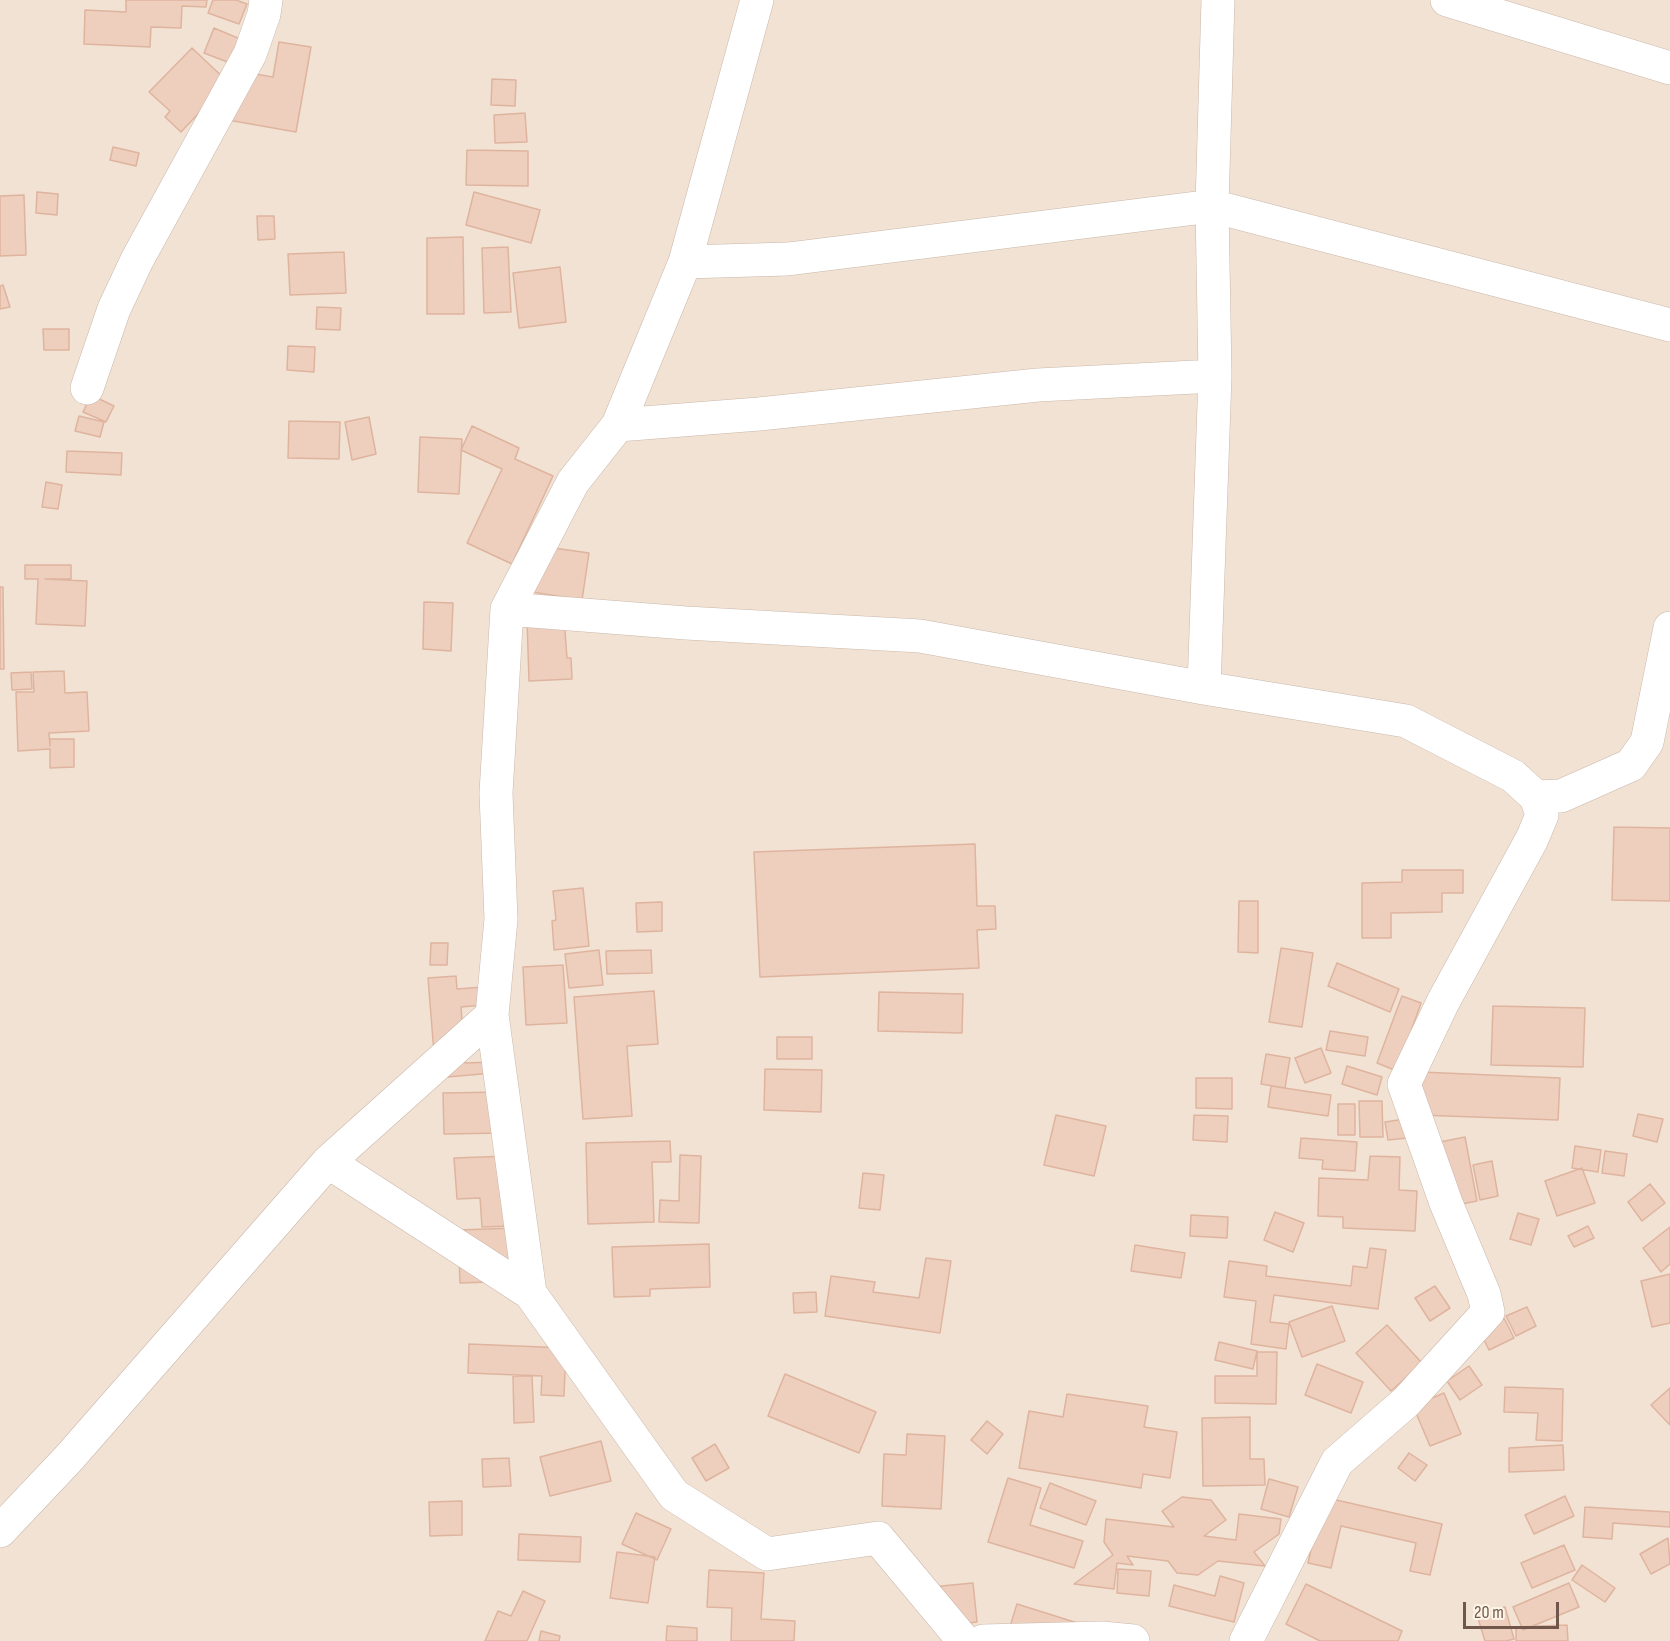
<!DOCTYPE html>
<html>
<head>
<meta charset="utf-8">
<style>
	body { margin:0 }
	#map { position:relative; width:1670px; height:1641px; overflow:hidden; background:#faf0e4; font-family:"Sofia Sans Condensed",sans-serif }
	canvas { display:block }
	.scale { position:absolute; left:1463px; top:1602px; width:96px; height:27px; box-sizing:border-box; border:3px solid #71574b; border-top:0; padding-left:8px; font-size:18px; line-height:21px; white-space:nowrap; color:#71574b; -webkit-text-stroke:4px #fef5e9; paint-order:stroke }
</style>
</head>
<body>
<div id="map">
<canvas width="1670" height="1641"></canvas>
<div class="scale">20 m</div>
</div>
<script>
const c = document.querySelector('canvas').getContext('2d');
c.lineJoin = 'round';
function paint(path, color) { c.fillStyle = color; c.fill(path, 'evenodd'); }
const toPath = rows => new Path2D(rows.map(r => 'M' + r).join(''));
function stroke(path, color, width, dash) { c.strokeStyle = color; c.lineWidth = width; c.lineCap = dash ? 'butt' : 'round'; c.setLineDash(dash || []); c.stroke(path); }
const residential = toPath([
	[0,0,1670,0,1670,1641,0,1641]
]);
const building = toPath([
	[126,0,207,0,206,7,182,6,181,28,151,27,150,47,84,44,85,10,126,12,126,0],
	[213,0,236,0,247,4,239,24,208,13,213,0],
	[214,28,240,39,230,63,204,53,214,28],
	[279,42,311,47,296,132,228,120,237,71,273,77,279,42],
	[192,48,228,82,181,132,165,117,170,111,149,92,192,48],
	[492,79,516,80,515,106,491,105,492,79],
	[525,113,527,142,495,143,494,115,525,113],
	[113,147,139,153,136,166,110,160,113,147],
	[467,150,528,151,528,186,466,185,467,150],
	[37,192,58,194,57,215,36,213,37,192],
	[474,192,540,210,531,243,466,225,474,192],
	[24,195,26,255,0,256,0,196,24,195],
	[257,216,274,216,275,239,258,240,257,216],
	[463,237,464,314,427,314,427,238,463,237],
	[508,247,511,312,484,313,482,248,508,247],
	[344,252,346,293,290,295,288,254,344,252],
	[560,267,566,322,519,328,513,273,560,267],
	[3,285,10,307,0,309,0,286,3,285],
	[317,307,341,308,340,330,316,329,317,307],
	[43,329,69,329,69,350,44,350,43,329],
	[288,346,315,347,314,372,287,370,288,346],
	[91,395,114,406,106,422,83,412,91,395],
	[79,416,104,422,100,437,75,431,79,416],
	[369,417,376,454,352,460,345,422,369,417],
	[289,421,340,422,339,459,288,458,289,421],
	[472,426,519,448,515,459,553,476,512,564,467,543,502,469,461,450,472,426],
	[420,437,462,439,459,494,418,492,420,437],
	[67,451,122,453,121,475,66,472,67,451],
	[46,482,62,485,58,509,42,507,46,482],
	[540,546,589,553,582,600,532,592,540,546],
	[25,565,71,565,71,579,45,579,87,581,85,626,36,624,38,579,25,579,25,565],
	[0,587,3,587,4,669,0,669,0,587],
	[424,602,453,603,451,651,423,649,424,602],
	[564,618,567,658,571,658,572,679,529,681,527,620,564,618],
	[64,671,65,693,87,692,89,731,49,733,50,746,50,739,74,739,74,767,50,768,50,749,18,751,16,692,34,692,33,672,64,671],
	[31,672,32,689,12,690,11,673,31,672],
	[1614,827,1670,828,1670,901,1612,900,1614,827],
	[975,844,977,906,995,906,996,929,977,930,979,968,760,977,754,852,975,844],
	[1402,870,1463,870,1463,893,1442,893,1442,912,1391,913,1391,938,1362,938,1362,883,1402,882,1402,870],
	[583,888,589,946,554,950,552,921,556,920,553,891,583,888],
	[1239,901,1258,901,1258,953,1238,952,1239,901],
	[662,902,662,931,637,932,636,903,662,902],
	[431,943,448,943,447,965,430,965,431,943],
	[1281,948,1313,953,1302,1027,1269,1022,1281,948],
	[599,950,603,985,569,988,565,954,599,950],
	[651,950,652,973,607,974,606,951,651,950],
	[1337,963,1399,989,1390,1012,1328,986,1337,963],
	[563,965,567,1023,526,1025,523,967,563,965],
	[456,976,457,989,483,987,484,1005,461,1007,465,1063,492,1062,493,1073,436,1078,428,978,456,976],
	[654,991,658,1044,627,1046,632,1116,583,1119,574,997,654,991],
	[879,992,963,994,962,1033,878,1031,879,992],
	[1402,996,1421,1003,1397,1071,1377,1063,1402,996],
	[1493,1006,1585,1008,1583,1067,1491,1065,1493,1006],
	[1330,1031,1368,1037,1365,1056,1326,1050,1330,1031],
	[777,1037,812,1037,812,1059,777,1059,777,1037],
	[1321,1048,1331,1073,1305,1083,1295,1058,1321,1048],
	[1266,1054,1290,1058,1285,1088,1261,1084,1266,1054],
	[1347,1066,1382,1077,1377,1095,1342,1084,1347,1066],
	[765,1069,822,1070,821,1112,764,1110,765,1069],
	[1421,1072,1560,1078,1558,1120,1419,1115,1421,1072],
	[1196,1078,1232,1078,1232,1109,1196,1108,1196,1078],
	[1271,1086,1331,1095,1328,1116,1268,1107,1271,1086],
	[501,1092,502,1133,444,1134,443,1093,501,1092],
	[1359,1101,1382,1101,1383,1137,1360,1137,1359,1101],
	[1338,1104,1355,1104,1355,1135,1338,1135,1338,1104],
	[1638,1114,1663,1119,1657,1142,1633,1136,1638,1114],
	[1056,1115,1106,1126,1094,1176,1044,1165,1056,1115],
	[1194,1115,1228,1116,1227,1142,1193,1140,1194,1115],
	[1405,1119,1407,1138,1388,1140,1385,1122,1405,1119],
	[1465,1137,1477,1201,1452,1206,1440,1142,1465,1137],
	[1301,1138,1357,1142,1355,1171,1322,1169,1323,1160,1299,1158,1301,1138],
	[670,1141,671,1162,652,1162,654,1222,588,1224,586,1143,670,1141],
	[1575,1146,1601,1150,1598,1172,1572,1168,1575,1146],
	[1605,1151,1627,1154,1624,1176,1602,1173,1605,1151],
	[680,1155,701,1156,699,1223,659,1222,660,1200,679,1201,680,1155],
	[509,1156,513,1226,482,1227,480,1198,457,1199,454,1158,509,1156],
	[1370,1156,1400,1157,1399,1190,1417,1191,1415,1231,1343,1228,1343,1217,1318,1216,1319,1178,1368,1180,1370,1156],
	[1492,1161,1498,1196,1480,1200,1473,1165,1492,1161],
	[1582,1168,1595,1203,1557,1216,1545,1181,1582,1168],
	[863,1173,884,1175,880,1210,859,1208,863,1173],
	[1650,1184,1665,1203,1642,1221,1628,1202,1650,1184],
	[1275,1212,1304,1223,1293,1252,1264,1240,1275,1212],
	[1518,1213,1539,1219,1531,1245,1510,1239,1518,1213],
	[1191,1215,1228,1217,1227,1238,1190,1236,1191,1215],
	[1588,1226,1594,1238,1574,1247,1568,1236,1588,1226],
	[1670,1227,1670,1264,1661,1272,1643,1248,1670,1227],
	[516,1228,518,1281,460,1283,458,1230,516,1228],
	[709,1244,710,1287,650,1289,650,1296,614,1297,612,1247,709,1244],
	[1135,1245,1185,1253,1181,1278,1131,1271,1135,1245],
	[1370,1248,1386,1250,1378,1309,1274,1295,1270,1322,1289,1324,1286,1349,1251,1344,1256,1301,1224,1297,1229,1261,1267,1266,1266,1276,1351,1286,1353,1266,1367,1268,1370,1248],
	[926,1258,951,1261,940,1333,825,1316,831,1276,875,1282,873,1292,919,1298,926,1258],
	[1670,1274,1670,1323,1652,1327,1641,1281,1670,1274],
	[1435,1286,1450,1308,1430,1321,1415,1298,1435,1286],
	[816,1292,817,1312,794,1313,793,1293,816,1292],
	[1332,1306,1345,1341,1302,1357,1289,1322,1332,1306],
	[1527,1307,1536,1326,1516,1336,1506,1316,1527,1307],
	[1504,1318,1514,1338,1489,1350,1479,1330,1504,1318],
	[1387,1325,1422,1363,1391,1391,1356,1353,1387,1325],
	[1219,1342,1257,1351,1253,1369,1215,1360,1219,1342],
	[469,1344,566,1348,564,1396,541,1395,542,1376,468,1373,469,1344],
	[1257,1352,1277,1352,1276,1404,1215,1403,1215,1376,1257,1376,1257,1352],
	[1317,1364,1363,1382,1351,1413,1305,1395,1317,1364],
	[1469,1366,1482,1385,1460,1400,1447,1381,1469,1366],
	[785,1374,876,1412,859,1453,768,1416,785,1374],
	[513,1376,532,1376,534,1422,514,1423,513,1376],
	[1505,1387,1563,1389,1562,1441,1536,1440,1538,1413,1504,1412,1505,1387],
	[1670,1388,1670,1425,1651,1405,1670,1388],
	[1444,1393,1461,1434,1430,1446,1413,1406,1444,1393],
	[1067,1394,1148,1406,1144,1427,1177,1432,1170,1478,1143,1474,1141,1488,1019,1468,1029,1411,1063,1417,1067,1394],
	[1250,1417,1250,1459,1264,1459,1265,1485,1203,1486,1202,1418,1250,1417],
	[987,1421,1003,1434,987,1454,971,1440,987,1421],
	[907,1434,945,1436,941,1509,882,1506,884,1454,906,1455,907,1434],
	[601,1441,611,1481,550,1496,540,1457,601,1441],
	[715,1444,729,1468,706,1481,692,1458,715,1444],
	[1563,1445,1564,1470,1509,1472,1509,1448,1563,1445],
	[1409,1453,1427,1465,1415,1481,1398,1468,1409,1453],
	[509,1458,511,1486,483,1487,482,1459,509,1458],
	[1008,1478,1041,1488,1030,1525,1083,1541,1074,1568,988,1542,1008,1478],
	[1269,1479,1298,1487,1289,1517,1261,1509,1269,1479],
	[1050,1483,1096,1501,1086,1525,1040,1508,1050,1483],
	[1565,1496,1574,1516,1534,1534,1525,1515,1565,1496],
	[1182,1497,1211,1500,1226,1520,1204,1536,1236,1540,1239,1514,1281,1519,1279,1534,1254,1552,1265,1566,1218,1561,1198,1575,1177,1573,1168,1561,1127,1556,1133,1565,1117,1563,1114,1589,1074,1584,1113,1555,1104,1542,1106,1519,1174,1527,1162,1511,1182,1497],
	[1323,1497,1442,1524,1430,1575,1410,1571,1416,1543,1341,1526,1331,1568,1308,1563,1323,1497],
	[462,1501,462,1535,430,1536,429,1502,462,1501],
	[1585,1507,1670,1512,1670,1527,1613,1523,1612,1539,1583,1537,1585,1507],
	[636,1513,671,1529,657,1560,622,1544,636,1513],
	[519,1534,581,1537,580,1562,518,1560,519,1534],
	[1668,1538,1670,1564,1651,1574,1640,1554,1668,1538],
	[1564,1545,1575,1570,1532,1588,1521,1563,1564,1545],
	[617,1552,655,1557,648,1603,610,1598,617,1552],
	[1582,1565,1615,1588,1605,1602,1572,1580,1582,1565],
	[1118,1569,1151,1571,1149,1596,1117,1593,1118,1569],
	[709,1570,764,1573,761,1619,795,1621,794,1641,731,1641,732,1608,707,1607,709,1570],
	[1220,1576,1244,1583,1234,1622,1169,1606,1174,1585,1215,1596,1220,1576],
	[973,1583,977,1622,936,1627,931,1587,973,1583],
	[1569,1583,1579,1607,1523,1630,1513,1607,1569,1583],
	[1306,1584,1402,1631,1398,1641,1320,1641,1286,1624,1306,1584],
	[523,1591,545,1601,527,1641,485,1641,498,1611,511,1616,523,1591],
	[1017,1604,1103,1631,1007,1636,1017,1604],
	[1505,1607,1514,1639,1506,1641,1485,1641,1477,1615,1505,1607],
	[1567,1625,1568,1641,1516,1641,1516,1627,1567,1625],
	[667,1626,697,1628,697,1641,666,1641,667,1626],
	[541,1631,560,1636,559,1641,539,1641,541,1631]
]);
const street = toPath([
	[1447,0,1670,68],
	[685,262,788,259,1212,206,1670,325],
	[87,388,114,309,137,260,250,54,264,14,266,0],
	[618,425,759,414,1038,385,1215,376],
	[507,609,686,623,920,636,1204,688,1406,721,1513,776,1536,797,1542,815,1532,839,1443,1002,1404,1084,1446,1203,1484,1294,1488,1312,1406,1402,1337,1462,1246,1641],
	[1204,688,1215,376,1212,206,1218,0],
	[1536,797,1561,796,1631,765,1647,742,1670,628],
	[328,1162,530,1293,674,1495,767,1554,878,1538,964,1641],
	[530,1293,492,1015,501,919,496,793,507,609,573,482,618,425,685,262,757,0],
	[0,1531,69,1458,328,1162,492,1015],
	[983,1641,1102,1638,1133,1641]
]);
paint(residential, '#f1e2d3');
paint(building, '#eecebd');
stroke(building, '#dfb49f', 1.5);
stroke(street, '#cbb8ab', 34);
stroke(street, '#fff', 33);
</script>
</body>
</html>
